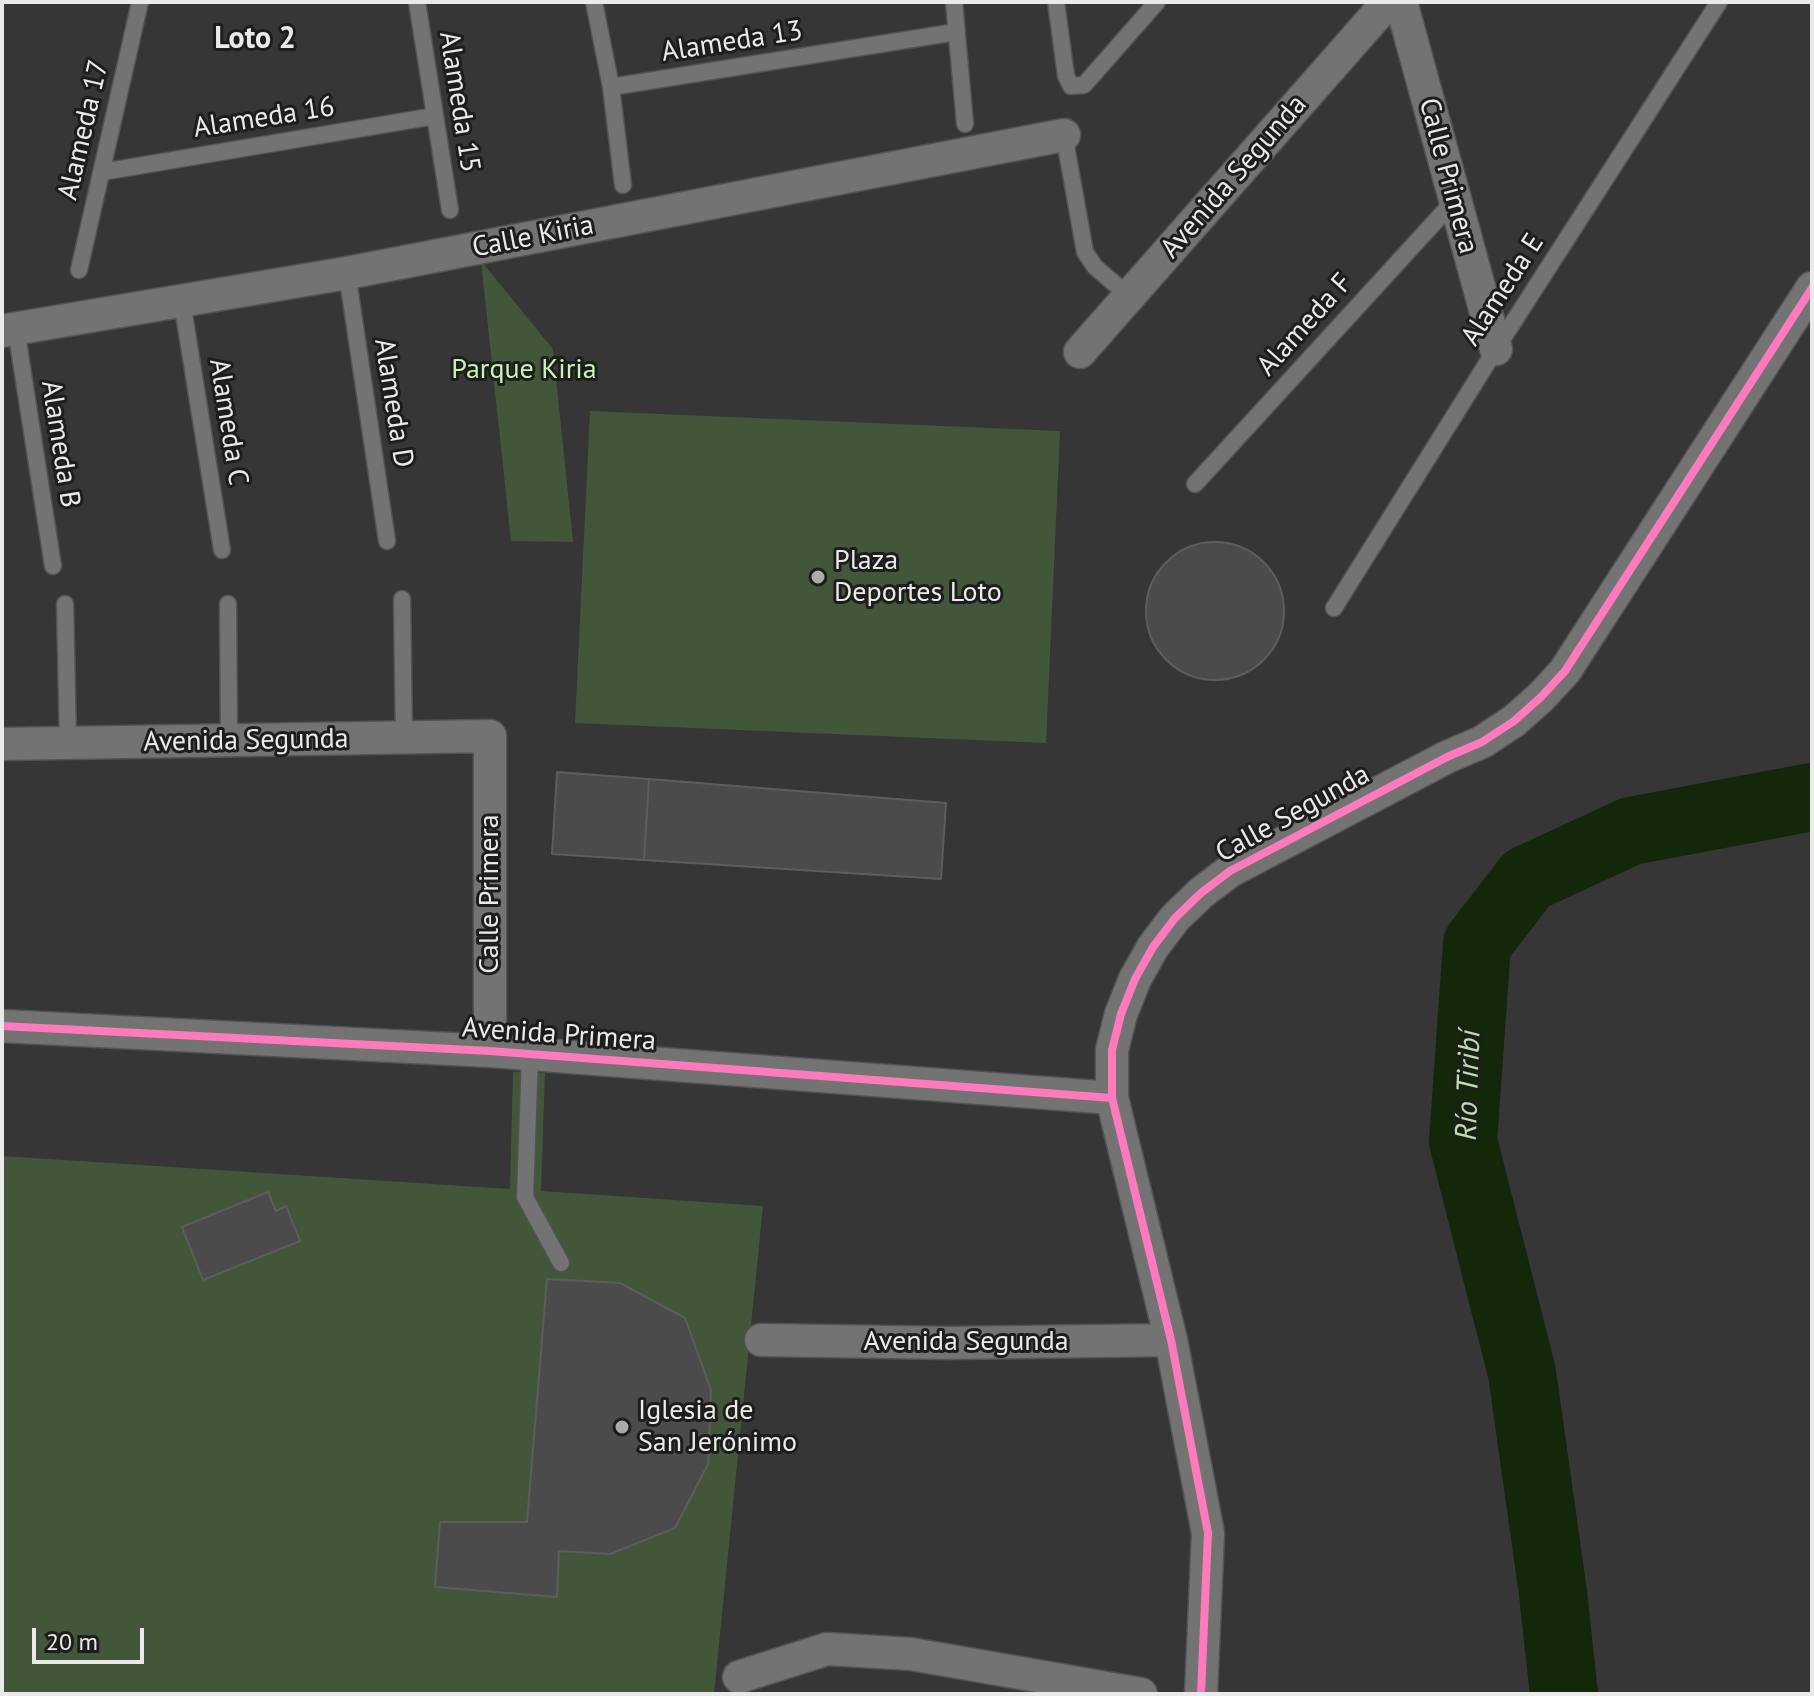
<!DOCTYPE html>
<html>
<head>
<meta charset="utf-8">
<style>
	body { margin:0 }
	#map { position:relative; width:1814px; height:1696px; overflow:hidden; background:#353635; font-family:"PT Sans",sans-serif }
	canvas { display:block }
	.frame { position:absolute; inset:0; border:4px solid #eaebe9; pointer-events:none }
	.scale { position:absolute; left:32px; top:1628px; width:112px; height:36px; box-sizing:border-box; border:4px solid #eaebe9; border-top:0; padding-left:10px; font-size:24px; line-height:28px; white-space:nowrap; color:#eaebe9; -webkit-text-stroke:6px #1d1e1c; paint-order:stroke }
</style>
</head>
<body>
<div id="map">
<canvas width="1814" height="1696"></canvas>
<div class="frame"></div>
<div class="scale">20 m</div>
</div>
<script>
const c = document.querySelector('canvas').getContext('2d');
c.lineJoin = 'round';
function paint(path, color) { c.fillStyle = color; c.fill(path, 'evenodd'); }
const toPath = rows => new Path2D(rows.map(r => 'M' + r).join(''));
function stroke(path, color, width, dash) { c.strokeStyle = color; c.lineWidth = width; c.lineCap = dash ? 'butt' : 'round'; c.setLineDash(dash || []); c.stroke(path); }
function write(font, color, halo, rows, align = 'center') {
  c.font = font + ' "PT Sans",sans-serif'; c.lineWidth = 6; c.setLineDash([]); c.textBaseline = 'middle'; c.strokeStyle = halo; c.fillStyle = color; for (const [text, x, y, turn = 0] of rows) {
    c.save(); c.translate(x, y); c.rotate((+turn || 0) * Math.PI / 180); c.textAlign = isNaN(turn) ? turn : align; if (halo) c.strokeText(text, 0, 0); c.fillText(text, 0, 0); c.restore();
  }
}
const green = toPath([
	[481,261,553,349,573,542,511,541],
	[590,411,1060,431,1046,743,575,723],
	[513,1072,545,1073,541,1191,763,1206,714,1694,2,1694,2,1156,510,1189],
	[547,1279,620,1283,685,1318,711,1390,708,1464,675,1528,610,1554,559,1551,556,1597,435,1587,440,1522,527,1522]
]);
const river = toPath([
	[1564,1694,1553,1593,1522,1373,1463,1141,1477,944,1527,879,1631,831,1812,797]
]);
const building = toPath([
	'1146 611a69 69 0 1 1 138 0a69 69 0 1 1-138 0Z',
	[557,772,649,779,644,860,552,854,557,772],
	[649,779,946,803,941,879,644,860,649,779],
	[268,1192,276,1211,286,1206,300,1241,203,1280,182,1227,268,1192],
	[547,1279,620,1283,685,1318,711,1390,708,1464,675,1528,610,1554,559,1551,557,1597,435,1587,440,1522,527,1522,547,1279]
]);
const service = toPath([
	[417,2,450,210],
	[594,2,611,87,623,185],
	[954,2,965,124],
	[1056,2,1066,76,1071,86,1084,85,1157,2],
	[611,87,956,32],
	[1064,135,1085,252,1095,267,1129,296],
	[102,172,435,116],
	[79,270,140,2],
	[347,273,387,541],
	[182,302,222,550],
	[16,329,53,566],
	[1195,484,1454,201],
	[402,599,404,738],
	[65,604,68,743],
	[228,604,229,741],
	[1334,608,1496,349,1719,2],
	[530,1054,525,1197,561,1263]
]);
const minor = toPath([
	[1401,2,1496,349],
	[2,331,347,273,1064,135],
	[1080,352,1388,2],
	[2,744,490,736,490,1051],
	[2,1026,490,1051,1112,1098],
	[761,1340,950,1343,1171,1340],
	[739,1677,827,1649,911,1654,1141,1694],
	[1201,1694,1208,1533,1171,1340,1112,1098,1112,1050,1121,1014,1135,979,1153,947,1175,918,1201,893,1230,871,1447,757,1482,742,1514,721,1541,697,1565,671,1812,288]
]);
const cycleway = toPath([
	[2,1026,490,1051,1112,1098],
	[1201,1694,1208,1533,1171,1340,1112,1098,1112,1050,1121,1014,1135,979,1153,947,1175,918,1201,893,1230,871,1447,757,1482,742,1514,721,1541,697,1565,671,1812,288]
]);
const markers = [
	[818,577,8,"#abacaa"],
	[622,1427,8,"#abacaa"]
];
const streetNames = [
	["Alameda 13",732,42,-9],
	["Alameda 15",459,102,81],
	["Alameda 16",264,118,-9],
	["Alameda 17",84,130,-77],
	["Calle Primera",1448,176,75],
	["Avenida Segunda",1234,177,-49],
	["Calle Kiria",533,237,-11],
	["Alameda E",1503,290,-57],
	["Alameda F",1305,325,-48],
	["Alameda D",393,403,81],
	["Alameda C",228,422,81],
	["Alameda B",60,444,81],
	["Avenida Segunda",246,741,-1],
	["Calle Segunda",1293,814,-29],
	["Calle Primera",490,894,-90],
	["Avenida Primera",559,1035,4],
	["Avenida Segunda",966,1342]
];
const parkNames = [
	["Parque Kiria",524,370]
];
const poiNames = [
	["Plaza",834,561],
	["Deportes Loto",834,593],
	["Iglesia de",638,1411],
	["San Jerónimo",638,1443]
];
const neighbourhoodNames = [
	["Loto 2",255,39]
];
const waterNames = [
	["Río Tiribí",1469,1085,-88]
];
paint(green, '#425739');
stroke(river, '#13270a', 68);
paint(building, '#4b4b4c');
stroke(building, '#5e5d5e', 2);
stroke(service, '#525352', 19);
stroke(minor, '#525352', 35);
stroke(service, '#727372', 16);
stroke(minor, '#727372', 32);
stroke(cycleway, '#fd7abc', 8);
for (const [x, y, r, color] of markers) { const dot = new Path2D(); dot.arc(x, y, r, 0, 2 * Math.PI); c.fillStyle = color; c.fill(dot); stroke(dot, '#1d1e1c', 3); }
write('28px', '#eaebe9', '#1d1e1c', streetNames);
write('28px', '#c8f3b6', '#1d1e1c', parkNames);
write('28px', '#eaebe9', '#1d1e1c', poiNames, 'left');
write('bold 30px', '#eaebe9', '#1d1e1c', neighbourhoodNames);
write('italic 30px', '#b8e2a7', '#1d1e1c', waterNames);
</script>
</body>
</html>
